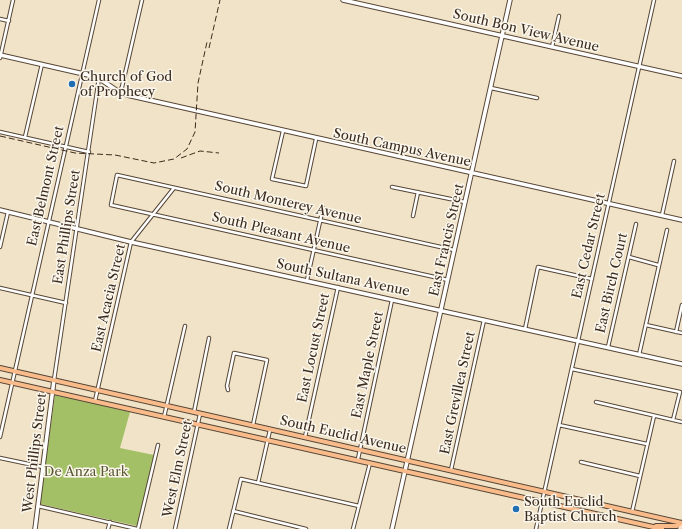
<!DOCTYPE html>
<html>
<head>
<meta charset="utf-8">
<style>
	body { margin:0 }
	canvas { display:block; background:#f1e3c7 }
</style>
</head>
<body>
<canvas width="682" height="529"></canvas>
<script>
const c = document.querySelector('canvas').getContext('2d');
c.lineJoin = 'round';
function paint(path, color) { c.fillStyle = color; c.fill(path, 'evenodd'); }
const toPath = rows => new Path2D(rows.map(r => 'M' + r).join(''));
function stroke(path, color, width, dash) { c.strokeStyle = color; c.lineWidth = width; c.lineCap = dash ? 'butt' : 'round'; c.setLineDash(dash || []); c.stroke(path); }
function write(font, color, halo, rows, align = 'center') {
  c.font = font + ' "Libre Caslon Text",serif'; c.lineWidth = 3; c.setLineDash([]); c.textBaseline = 'middle'; c.strokeStyle = halo; c.fillStyle = color; for (const [text, x, y, turn = 0] of rows) {
    c.save(); c.translate(x, y); c.rotate((+turn || 0) * Math.PI / 180); c.textAlign = isNaN(turn) ? turn : align; if (halo) c.strokeText(text, 0, 0); c.fillText(text, 0, 0); c.restore();
  }
}
const green = toPath([
	[55,394,130,412,120,448,154,455,137,526,40,504]
]);
const minor = toPath([
	[0,19,9,21],
	[552,47,559,16],
	[0,58,13,0],
	[491,88,537,98],
	[119,92,122,87,142,0],
	[283,131,272,179,306,186,316,139],
	[0,132,89,152],
	[25,137,42,64],
	[392,187,465,202],
	[662,215,674,161],
	[413,216,418,192],
	[0,247,8,212],
	[629,257,658,265],
	[307,280,323,208],
	[448,280,111,205,117,175,454,250],
	[0,288,66,303],
	[646,325,682,333],
	[525,329,538,267,592,279],
	[676,332,682,305],
	[608,347,636,224],
	[639,355,667,230],
	[572,369,680,392,673,420],
	[54,380,99,78],
	[228,390,227,386,234,353,267,360,253,425],
	[95,401,131,242,174,188],
	[596,402,682,422],
	[194,412,209,338],
	[164,417,185,326],
	[559,425,647,444],
	[0,437,99,0],
	[305,437,338,287],
	[0,458,43,467],
	[358,459,392,300],
	[581,462,640,476],
	[451,470,484,320],
	[258,483,270,430],
	[38,506,137,529],
	[233,511,306,529],
	[632,512,654,416],
	[108,529,110,522],
	[138,529,158,445],
	[175,529,200,414],
	[229,529,241,479,359,506],
	[353,529,370,463],
	[536,529,654,0]
]);
const tertiary = toPath([
	[343,0,682,76],
	[0,55,97,77,119,92,127,95,682,220],
	[0,210,131,242,682,364],
	[35,529,54,380],
	[392,529,510,0]
]);
const secondary = toPath([
	[680,529,681,523]
]);
const primary = toPath([
	[0,368,682,523],
	[0,380,662,529],
	[656,526,677,526,681,523]
]);
const rail = toPath([
	[209,48,220,0],
	[0,136,75,153,115,155,154,163,174,159,187,149,195,132,198,83,207,42],
	[181,158,200,151,219,153]
]);
const markers = [
	[72,84,4,"#1f6fb2"],
	[516,509,4,"#1f6fb2"]
];
const streetNames = [
	["South Bon View Avenue",526,31,13],
	["South Campus Avenue",402,148,12],
	["East Belmont Street",46,186,-77],
	["South Monterey Avenue",288,203,13],
	["East Phillips Street",67,227,-81],
	["South Pleasant Avenue",281,233,13],
	["East Francis Street",447,240,-77],
	["East Cedar Street",589,246,-77],
	["South Sultana Avenue",343,278,12],
	["East Birch Court",612,283,-77],
	["East Acacia Street",109,298,-77],
	["East Locust Street",314,348,-78],
	["East Maple Street",368,365,-78],
	["East Grevillea Street",458,393,-78],
	["South Euclid Avenue",343,435,13],
	["West Phillips Street",35,453,-83],
	["West Elm Street",178,469,-78]
];
const poiNames = [
	["Church of God",80,77],
	["of Prophecy",80,92],
	["South Euclid",524,502],
	["Baptist Church",524,517]
];
const parkNames = [
	["De Anza Park",86,472]
];
paint(green, '#a3c067');
stroke(minor, '#564637', 4.5);
stroke(tertiary, '#564637', 5.5);
stroke(secondary, '#564637', 5.5);
stroke(primary, '#564637', 6);
stroke(minor, '#fff', 2.5);
stroke(tertiary, '#fff', 3.5);
stroke(secondary, '#fde4d1', 3.5);
stroke(primary, '#fabb8b', 4);
stroke(rail, '#3b2a1e', 1, [6, 3]);
for (const [x, y, r, color] of markers) { const dot = new Path2D(); dot.arc(x, y, r, 0, 2 * Math.PI); c.fillStyle = color; c.fill(dot); stroke(dot, '#fbf7ec', 1.5); }
write('13px', '#3b2a1e', '#fbf7ec', streetNames);
write('13px', '#3b2a1e', '#fbf7ec', poiNames, 'left');
write('13px', '#5a5734', '#fbf7ec', parkNames);
</script>
</body>
</html>
